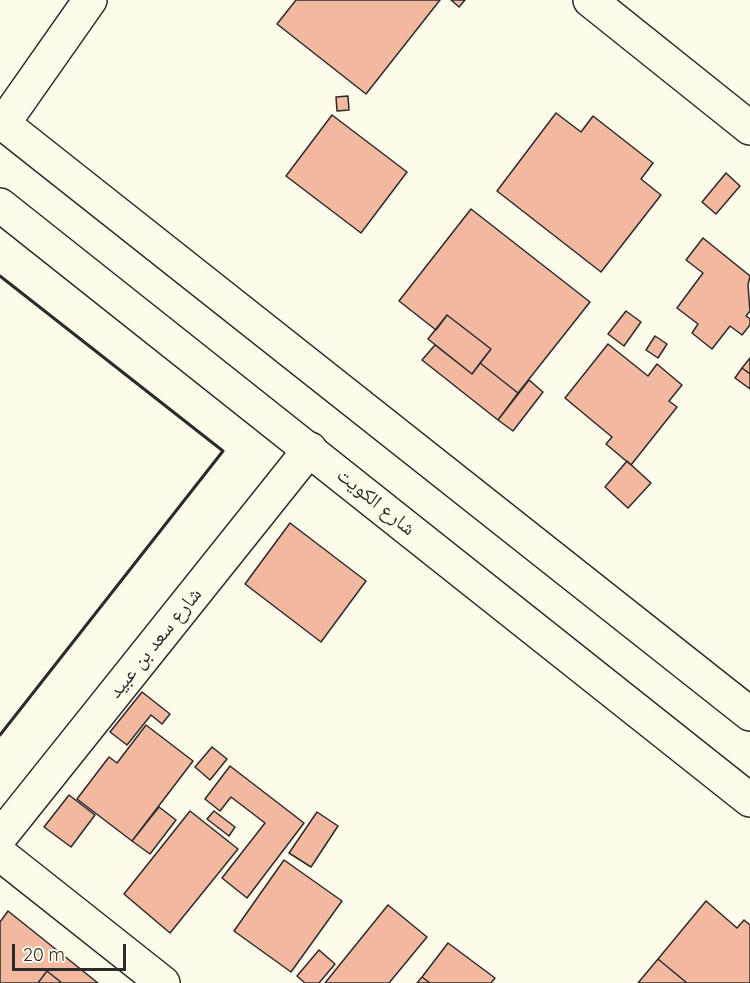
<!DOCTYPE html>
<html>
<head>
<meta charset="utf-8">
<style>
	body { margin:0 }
	#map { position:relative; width:750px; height:983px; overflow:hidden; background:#fdfbea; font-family:Quicksand,sans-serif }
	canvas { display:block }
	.scale { position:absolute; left:12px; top:944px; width:114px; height:27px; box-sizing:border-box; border:3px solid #2b2b2b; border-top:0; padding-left:8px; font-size:18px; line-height:21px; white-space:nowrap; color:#2b2b2b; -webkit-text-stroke:4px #fdfbea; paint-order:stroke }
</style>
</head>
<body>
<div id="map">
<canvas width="750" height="983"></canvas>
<div class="scale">20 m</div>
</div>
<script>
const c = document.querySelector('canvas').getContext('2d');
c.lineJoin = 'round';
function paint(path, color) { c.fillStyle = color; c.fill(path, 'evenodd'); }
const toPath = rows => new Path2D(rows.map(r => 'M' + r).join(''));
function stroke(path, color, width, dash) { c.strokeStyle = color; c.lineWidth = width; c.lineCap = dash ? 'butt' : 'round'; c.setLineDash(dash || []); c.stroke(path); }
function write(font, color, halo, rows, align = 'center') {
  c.font = font + ' Quicksand,"Noto Naskh Arabic",sans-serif'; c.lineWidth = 4.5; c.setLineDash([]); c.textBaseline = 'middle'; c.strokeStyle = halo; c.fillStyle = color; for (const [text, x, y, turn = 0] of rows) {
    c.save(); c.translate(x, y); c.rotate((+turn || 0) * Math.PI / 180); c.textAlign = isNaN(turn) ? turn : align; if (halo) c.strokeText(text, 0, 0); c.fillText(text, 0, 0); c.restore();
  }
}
const building = toPath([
	[296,0,440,0,366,94,277,24,296,0],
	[451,0,465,0,459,7,451,0],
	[348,96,349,110,337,111,336,97,348,96],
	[556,113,581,132,593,116,653,163,641,179,661,195,601,272,497,191,556,113],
	[332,115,407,172,361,233,286,176,332,115],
	[726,173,740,186,716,214,702,202,726,173],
	[471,209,590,302,518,393,480,363,491,349,447,315,436,330,399,301,471,209],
	[703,238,750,276,748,285,750,311,746,316,750,319,750,325,742,335,730,326,712,349,692,333,698,324,677,308,703,273,686,260,703,238],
	[626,311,641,322,624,346,608,334,626,311],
	[447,315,491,349,472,374,428,339,447,315],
	[655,336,667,344,658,358,646,350,655,336],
	[608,344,648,376,657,364,682,385,669,401,677,407,631,465,606,444,612,437,565,398,608,344],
	[435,345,472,374,480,363,518,393,498,420,422,360,435,345],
	[750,358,750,374,742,368,750,358],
	[742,368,750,374,750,389,735,378,742,368],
	[529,380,543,392,513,431,498,420,529,380],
	[627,461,651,483,628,508,605,487,627,461],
	[290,523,366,581,321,642,245,584,290,523],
	[142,692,170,714,162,724,151,715,127,745,110,732,142,692],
	[146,725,193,761,132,841,77,799,109,757,117,763,146,725],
	[212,747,227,759,210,780,195,767,212,747],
	[230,766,304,823,247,898,222,878,265,823,231,797,220,811,205,799,230,766],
	[69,795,95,815,71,847,44,827,69,795],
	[159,807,176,820,150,854,132,841,159,807],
	[190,811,238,849,170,933,124,894,190,811],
	[214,811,235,827,229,836,207,819,214,811],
	[317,812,338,826,311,867,289,853,317,812],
	[284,860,342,901,291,972,234,931,284,860],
	[706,901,737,928,744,920,750,925,750,983,687,983,658,959,706,901],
	[388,905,427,937,389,983,325,983,388,905],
	[8,911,98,983,62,983,47,971,38,983,0,983,0,922,8,911],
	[448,943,495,978,491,983,430,983,422,977,448,943],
	[319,950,335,964,319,983,305,983,297,976,319,950],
	[658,959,687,983,638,983,658,959],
	[47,971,62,983,38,983,47,971],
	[422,977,430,983,417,983,422,977]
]);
const minor = toPath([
	[590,0,750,128],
	[3,124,90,0],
	[0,837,310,449],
	[0,854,163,983]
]);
const major = toPath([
	[0,121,750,714],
	[0,205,750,800]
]);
const wall = toPath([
	[0,276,223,451,0,735]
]);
const streetNames = [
	["شارع الكويت",376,502,39],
	["شارع سعد بن عبيد",155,643,-51]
];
paint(building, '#f2b8a0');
stroke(building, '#2b2b2b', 1.5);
stroke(minor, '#2b2b2b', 36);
stroke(major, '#2b2b2b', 36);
stroke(minor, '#fdfbea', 33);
stroke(major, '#fdfbea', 33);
stroke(wall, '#2b2b2b', 3);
write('20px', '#2b2b2b', '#fdfbea', streetNames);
</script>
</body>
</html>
